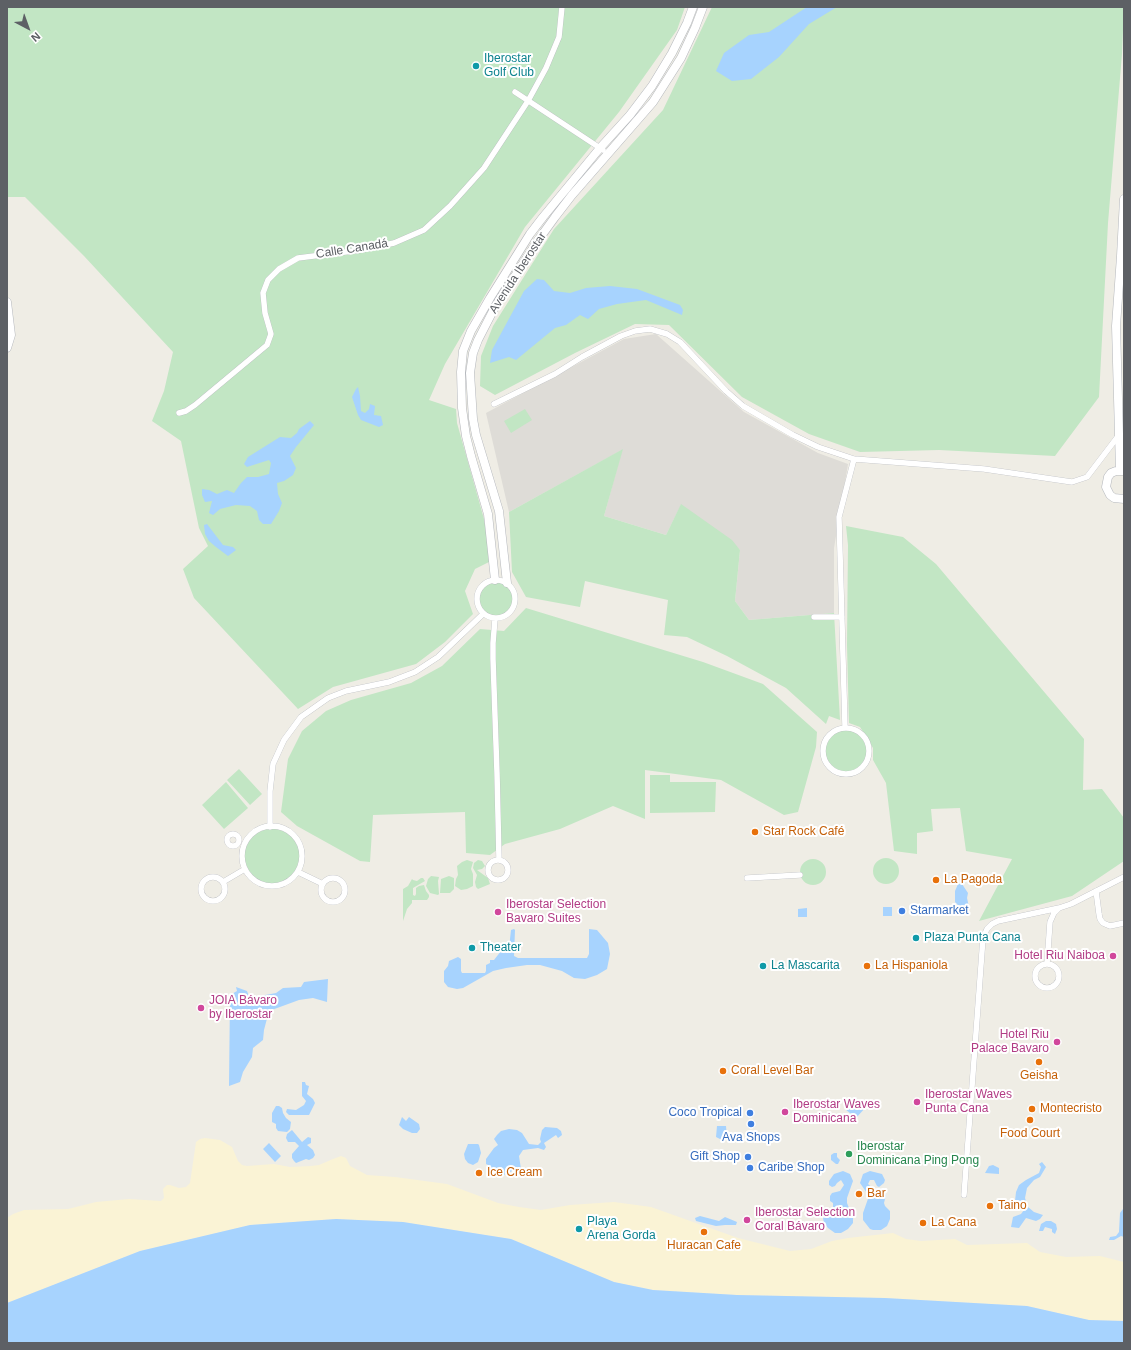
<!DOCTYPE html>
<html>
<head>
<meta charset="utf-8">
<style>
	body { margin:0 }
	#map { position:relative; width:1131px; height:1350px; overflow:hidden; background:#efede5; font-family:Arial,sans-serif }
	canvas { display:block }
	.frame { position:absolute; inset:0; border:8px solid #5d6065; pointer-events:none }
	.north { position:absolute; left:8px; top:8px; width:40px; height:40px; -webkit-text-stroke:3px #fff; paint-order:stroke; rotate:139deg; font-size:11px; font-weight:700; line-height:16px; text-align:center; color:#5d6065 }
	.north::after { content:''; display:block; margin:auto; width:14px; height:18px; background:#5d6065; clip-path:polygon(50% 0,100% 100%,50% 72%,0 100%) }
</style>
</head>
<body>
<div id="map">
<canvas width="1131" height="1350"></canvas>
<div class="frame"></div>
<div class="north">N</div>
</div>
<script>
const c = document.querySelector('canvas').getContext('2d');
c.lineJoin = 'round';
function paint(path, color) { c.fillStyle = color; c.fill(path, 'evenodd'); }
const toPath = rows => new Path2D(rows.map(r => 'M' + r).join(''));
function stroke(path, color, width, dash) { c.strokeStyle = color; c.lineWidth = width; c.lineCap = dash ? 'butt' : 'round'; c.setLineDash(dash || []); c.stroke(path); }
function write(font, color, halo, rows, align = 'center') {
  c.font = font + ' Arial,sans-serif'; c.lineWidth = 4; c.setLineDash([]); c.textBaseline = 'middle'; c.strokeStyle = halo; c.fillStyle = color; for (const [text, x, y, turn = 0] of rows) {
    c.save(); c.translate(x, y); c.rotate((+turn || 0) * Math.PI / 180); c.textAlign = isNaN(turn) ? turn : align; if (halo) c.strokeText(text, 0, 0); c.fillText(text, 0, 0); c.restore();
  }
}
const industrial = toPath([
	[656,334,744,412,818,453,848,464,834,548,834,613,749,620,735,601,740,550,681,505,666,535,604,516,622,450,509,512,486,413,624,339]
]);
const green = toPath([
	[7,7,685,7,677,30,619,112,525,227,445,364,429,400,456,409,457,423,484,519,491,561,475,569,465,591,473,614,445,642,416,664,333,687,298,709,194,598,183,569,208,546,199,528,181,441,152,421,164,391,173,352,84,256,25,197,7,197],
	[712,7,1124,7,1122,54,1108,223,1099,397,1055,456,939,450,860,452,809,434,742,397,669,325,635,324,575,353,495,395,480,386,481,356,493,326,554,229,663,110],
	[525,409,532,420,511,433,504,421],
	[623,449,604,516,666,535,681,504,732,540,740,550,735,601,749,620,834,613,840,720,829,716,826,724,786,688,727,656,687,637,664,635,668,600,585,581,580,607,526,597,512,572,509,512],
	[846,526,903,537,936,564,1084,739,1083,790,1102,789,1124,818,1124,861,1072,896,979,921,1012,859,966,851,960,808,931,809,933,831,917,833,917,854,894,851,886,783,873,760,873,748,860,727,849,723,847,645,848,545],
	'477 599a19 19 0 1 1 38 0a19 19 0 1 1-38 0Z',
	[526,608,703,662,763,684,817,732,816,747,798,812,784,815,721,780,645,770,645,819,613,806,560,829,505,844,490,855,466,853,465,812,373,815,370,862,360,861,297,826,281,812,288,759,302,731,326,711,351,700,411,683,442,666,480,629,504,631],
	'823 751a23 23 0 1 1 46 0a23 23 0 1 1-46 0Z',
	[239,769,262,794,250,805,227,780],
	[650,775,670,775,670,782,716,782,715,812,650,813],
	[226,782,248,808,224,829,202,805],
	'242 856a30 30 0 1 1 60 0a30 30 0 1 1-60 0Z',
	'873 871a13 13 0 1 1 26 0a13 13 0 1 1-26 0Z',
	'800 872a13 13 0 1 1 26 0a13 13 0 1 1-26 0Z',
	[467,860,473,862,471,869,473,874,473,886,467,889,461,890,455,886,456,879,458,875,457,866,462,862],
	[478,860,482,861,485,866,482,869,477,870,488,878,490,884,478,889,476,887,475,882,477,875,473,868,474,863],
	[431,876,439,877,438,881,439,894,438,895,430,893,426,886,428,879],
	[449,876,454,878,454,889,450,893,440,893,441,879],
	[421,878,423,878,425,881,413,888,413,895,415,896,416,894,416,888,419,886,424,885,426,891,429,895,429,897,427,900,412,900,412,903,407,909,403,921,403,889,408,886,412,879,413,880,417,881]
]);
const sand = toPath([
	[205,1138,220,1140,232,1147,238,1161,242,1165,247,1166,274,1164,290,1167,311,1166,319,1165,333,1159,341,1156,346,1158,350,1166,367,1175,395,1177,447,1184,498,1203,519,1207,541,1210,570,1205,614,1202,651,1207,738,1238,790,1251,811,1249,832,1241,848,1238,893,1233,906,1239,921,1241,955,1239,967,1245,1027,1243,1040,1252,1066,1257,1100,1256,1124,1262,1124,1321,1089,1320,1027,1306,885,1298,737,1295,653,1290,614,1282,511,1239,403,1222,336,1219,250,1225,140,1251,7,1303,7,1218,13,1214,24,1210,68,1209,96,1202,129,1199,161,1201,164,1198,163,1189,167,1185,170,1185,179,1188,186,1187,190,1183,196,1142,200,1139]
]);
const water = toPath([
	[807,7,837,7,809,24,779,57,751,79,732,81,716,71,724,53,749,35,769,32],
	[537,279,544,280,554,291,570,293,586,288,610,286,637,289,680,305,683,310,682,315,646,300,617,304,599,309,588,319,580,315,566,325,555,328,516,360,509,357,490,363,492,350,524,291],
	[358,387,360,396,361,411,365,413,369,409,370,404,375,406,374,415,381,416,383,425,379,427,361,420,358,415,352,397,356,389],
	[310,421,314,425,296,447,290,456,296,468,293,475,284,481,277,483,278,494,282,503,279,511,271,524,263,524,259,520,257,511,250,506,236,505,220,509,213,515,209,513,212,501,205,502,202,495,202,489,209,490,217,494,227,490,234,493,241,483,247,477,258,477,269,474,271,463,269,460,247,467,244,464,248,457,280,437,291,438,297,433,299,429],
	[207,524,223,545,233,547,236,550,228,556,216,547,209,541,205,534,204,525],
	[958,884,962,884,968,893,967,898,969,907,966,910,964,911,955,902,955,891],
	[883,907,892,907,892,916,883,916],
	[807,908,807,917,798,917,798,909],
	[514,929,515,930,514,956,518,958,587,958,589,954,589,929,597,930,608,943,610,954,607,969,597,975,585,979,574,978,562,971,540,965,527,965,506,968,493,971,463,988,457,989,448,987,444,982,444,971,448,966,449,961,458,957,461,959,461,971,462,973,485,973,486,971,486,965,490,963,490,960,494,960,501,951,506,951,509,948,511,930],
	[328,979,327,1002,313,998,299,1000,269,1011,264,1030,263,1040,253,1048,252,1057,243,1072,240,1082,229,1086,230,995,237,991,236,987,247,991,250,999,260,999,260,996,276,993,283,988,301,987,304,982],
	[302,1082,305,1082,306,1085,309,1086,307,1094,313,1099,315,1103,309,1115,289,1115,286,1112,287,1109,296,1110,304,1105,306,1101,302,1096],
	[855,1097,866,1107,856,1118,845,1109],
	[276,1106,279,1106,282,1108,283,1113,286,1118,291,1122,290,1129,287,1132,278,1131,276,1128,276,1124,272,1122,272,1113],
	[402,1117,406,1121,409,1117,419,1124,420,1129,417,1133,412,1133,403,1129,399,1125],
	[717,1126,726,1126,727,1138,722,1140,716,1137],
	[545,1127,557,1128,561,1131,562,1135,558,1138,556,1135,544,1143,546,1147,544,1150,538,1148,523,1150,519,1156,521,1169,520,1171,516,1169,504,1175,499,1175,492,1172,490,1166,486,1164,486,1159,494,1148,498,1145,494,1139,497,1135,501,1131,509,1129,517,1130,522,1133,529,1144,538,1145,541,1142,540,1139,542,1130],
	[292,1130,302,1142,308,1137,311,1138,311,1143,307,1145,313,1150,315,1155,313,1158,309,1160,306,1159,296,1163,294,1161,292,1158,292,1154,299,1146,295,1142,288,1142,286,1138,287,1134],
	[269,1143,281,1156,275,1162,263,1149],
	[468,1144,478,1144,479,1145,481,1153,478,1162,473,1165,468,1163,465,1159,464,1154],
	[834,1153,837,1153,837,1157,840,1160,838,1164,836,1164,831,1160,831,1155],
	[1042,1162,1046,1167,1040,1177,1034,1180,1027,1188,1025,1198,1028,1207,1034,1212,1043,1215,1040,1219,1036,1221,1026,1218,1019,1228,1011,1227,1013,1217,1021,1214,1024,1210,1015,1201,1016,1192,1019,1185,1026,1180,1039,1173,1041,1167,1039,1164],
	[993,1165,999,1168,999,1174,985,1173,989,1166],
	[843,1171,850,1174,853,1181,847,1198,847,1203,853,1218,853,1223,848,1229,841,1233,835,1233,828,1228,824,1223,823,1218,825,1214,833,1210,833,1203,830,1201,830,1196,832,1193,840,1191,844,1185,841,1180,837,1183,835,1186,832,1187,829,1185,829,1181,834,1174],
	[870,1171,882,1174,885,1180,884,1183,879,1187,877,1186,874,1180,870,1180,868,1184,875,1190,882,1191,886,1195,884,1203,885,1206,890,1211,890,1219,887,1226,881,1230,873,1230,870,1229,863,1220,863,1213,869,1196,860,1183,863,1174],
	[1123,1209,1124,1237,1121,1236,1114,1240,1109,1240,1110,1237,1116,1236,1119,1232,1120,1213],
	[700,1216,719,1221,725,1217,737,1222,736,1225,725,1225,716,1226,696,1221,695,1218],
	[336,1219,403,1222,511,1239,614,1282,653,1290,737,1295,885,1298,1027,1306,1089,1320,1124,1321,1124,1343,7,1343,7,1303,140,1251,250,1225],
	[1046,1221,1051,1221,1056,1224,1057,1229,1055,1234,1052,1232,1052,1229,1045,1227,1043,1231,1039,1231,1041,1224]
]);
const street = toPath([
	[515,92,603,150],
	[494,404,555,374,582,357,621,336,635,331,650,329,667,334,680,342,726,391,743,406,793,435,818,447,854,459,984,469,1072,482,1087,477,1119,435],
	[179,413,186,411,195,405,267,345,271,334,265,313,263,293,268,280,279,269,298,258,361,250,394,243,424,230,450,206,484,168,528,101,546,68,559,37,562,7],
	'477 599a19 19 0 1 1 38 0a19 19 0 1 1-38 0Z',
	[814,617,842,617],
	[495,619,493,643,493,659,497,773,499,860],
	[845,727,839,517,854,459],
	'823 751a23 23 0 1 1 46 0a23 23 0 1 1-46 0Z',
	'242 856a30 30 0 1 1 60 0a30 30 0 1 1-60 0Z',
	[270,827,270,791,273,764,284,740,301,717,328,698,346,691,389,682,415,672,438,657,483,614],
	'227 840a6 6 0 1 1 12 0a6 6 0 1 1-12 0Z',
	'488 870a10 10 0 1 1 20 0a10 10 0 1 1-20 0Z',
	[298,872,323,884],
	'201 889a12 12 0 1 1 24 0a12 12 0 1 1-24 0Z',
	[747,878,800,875],
	'321 890a12 12 0 1 1 24 0a12 12 0 1 1-24 0Z',
	[223,882,245,869],
	[1096,891,1099,914,1100,919,1103,923,1110,926,1124,923],
	'1035 976a12 12 0 1 1 24 0a12 12 0 1 1-24 0Z',
	[1047,964,1050,922,1054,913,1059,908,1071,904,1124,877],
	[964,1195,983,938,987,929,992,924,998,921,1059,908]
]);
const secondary = toPath([
	[7,302,11,335,7,348],
	[1120,470,1116,326,1121,256,1124,199],
	[1124,471,1116,471,1111,473,1108,477,1106,487,1110,495,1114,498,1124,499],
	[495,580,488,514,471,456,466,436,462,408,461,372,463,351,471,331,490,298,530,234,543,217,600,148,630,115,652,86,672,53,687,23,693,7],
	[507,583,499,511,476,435,473,419,470,373,473,353,478,340,495,307,539,239,555,217,572,195,653,102,681,58,695,28,703,7]
]);
const markers = [
	[476,66,4,"#0f9aa8"],
	[755,832,4,"#e8710a"],
	[936,880,4,"#e8710a"],
	[902,911,4,"#3f7fe0"],
	[498,912,4,"#d1479c"],
	[916,938,4,"#0f9aa8"],
	[472,948,4,"#0f9aa8"],
	[1113,956,4,"#d1479c"],
	[763,966,4,"#0f9aa8"],
	[867,966,4,"#e8710a"],
	[201,1008,4,"#d1479c"],
	[1057,1042,4,"#d1479c"],
	[1039,1062,4,"#e8710a"],
	[723,1071,4,"#e8710a"],
	[917,1102,4,"#d1479c"],
	[1032,1109,4,"#e8710a"],
	[785,1112,4,"#d1479c"],
	[750,1113,4,"#3f7fe0"],
	[1030,1120,4,"#e8710a"],
	[751,1124,4,"#3f7fe0"],
	[849,1154,4,"#2e9e5b"],
	[748,1157,4,"#3f7fe0"],
	[750,1168,4,"#3f7fe0"],
	[479,1173,4,"#e8710a"],
	[859,1194,4,"#e8710a"],
	[990,1206,4,"#e8710a"],
	[747,1220,4,"#d1479c"],
	[923,1223,4,"#e8710a"],
	[579,1229,4,"#0f9aa8"],
	[704,1232,4,"#e8710a"]
];
const cultureNames = [
	["Iberostar",484,59],
	["Golf Club",484,73],
	["Plaza Punta Cana",924,938],
	["Theater",480,948],
	["La Mascarita",771,966],
	["Playa",587,1222],
	["Arena Gorda",587,1236]
];
const streetNames = [
	["Calle Canadá",352,249,-9],
	["Avenida Iberostar",518,273,-57]
];
const foodNames = [
	["Star Rock Café",763,832],
	["La Pagoda",944,880],
	["La Hispaniola",875,966],
	["Coral Level Bar",731,1071],
	["Geisha",1039,1076,"center"],
	["Montecristo",1040,1109],
	["Food Court",1030,1134,"center"],
	["Ice Cream",487,1173],
	["Bar",867,1194],
	["Taino",998,1206],
	["La Cana",931,1223],
	["Huracan Cafe",704,1246,"center"]
];
const hotelNames = [
	["Iberostar Selection",506,905],
	["Bavaro Suites",506,919],
	["Hotel Riu Naiboa",1105,956,"right"],
	["JOIA Bávaro",209,1001],
	["by Iberostar",209,1015],
	["Hotel Riu",1049,1035,"right"],
	["Palace Bavaro",1049,1049,"right"],
	["Iberostar Waves",925,1095],
	["Punta Cana",925,1109],
	["Iberostar Waves",793,1105],
	["Dominicana",793,1119],
	["Iberostar Selection",755,1213],
	["Coral Bávaro",755,1227]
];
const shopNames = [
	["Starmarket",910,911],
	["Coco Tropical",742,1113,"right"],
	["Ava Shops",751,1138,"center"],
	["Gift Shop",740,1157,"right"],
	["Caribe Shop",758,1168]
];
const leisureNames = [
	["Iberostar",857,1147],
	["Dominicana Ping Pong",857,1161]
];
paint(industrial, '#dedcd7');
paint(green, '#c2e6c4');
paint(sand, '#faf3d5');
paint(water, '#a7d3fe');
stroke(street, '#b5b7bc', 6);
stroke(secondary, '#b4b7bc', 9);
stroke(street, '#fff', 5.5);
stroke(secondary, '#fff', 8);
for (const [x, y, r, color] of markers) { const dot = new Path2D(); dot.arc(x, y, r, 0, 2 * Math.PI); c.fillStyle = color; c.fill(dot); stroke(dot, '#fff', 1.5); }
write('12px', '#0d838f', '#fff', cultureNames, 'left');
write('12px', '#5d6065', '#fff', streetNames);
write('12px', '#c56008', '#fff', foodNames, 'left');
write('12px', '#b23c85', '#fff', hotelNames, 'left');
write('12px', '#366cbe', '#fff', shopNames, 'left');
write('12px', '#27864d', '#fff', leisureNames, 'left');
</script>
</body>
</html>
